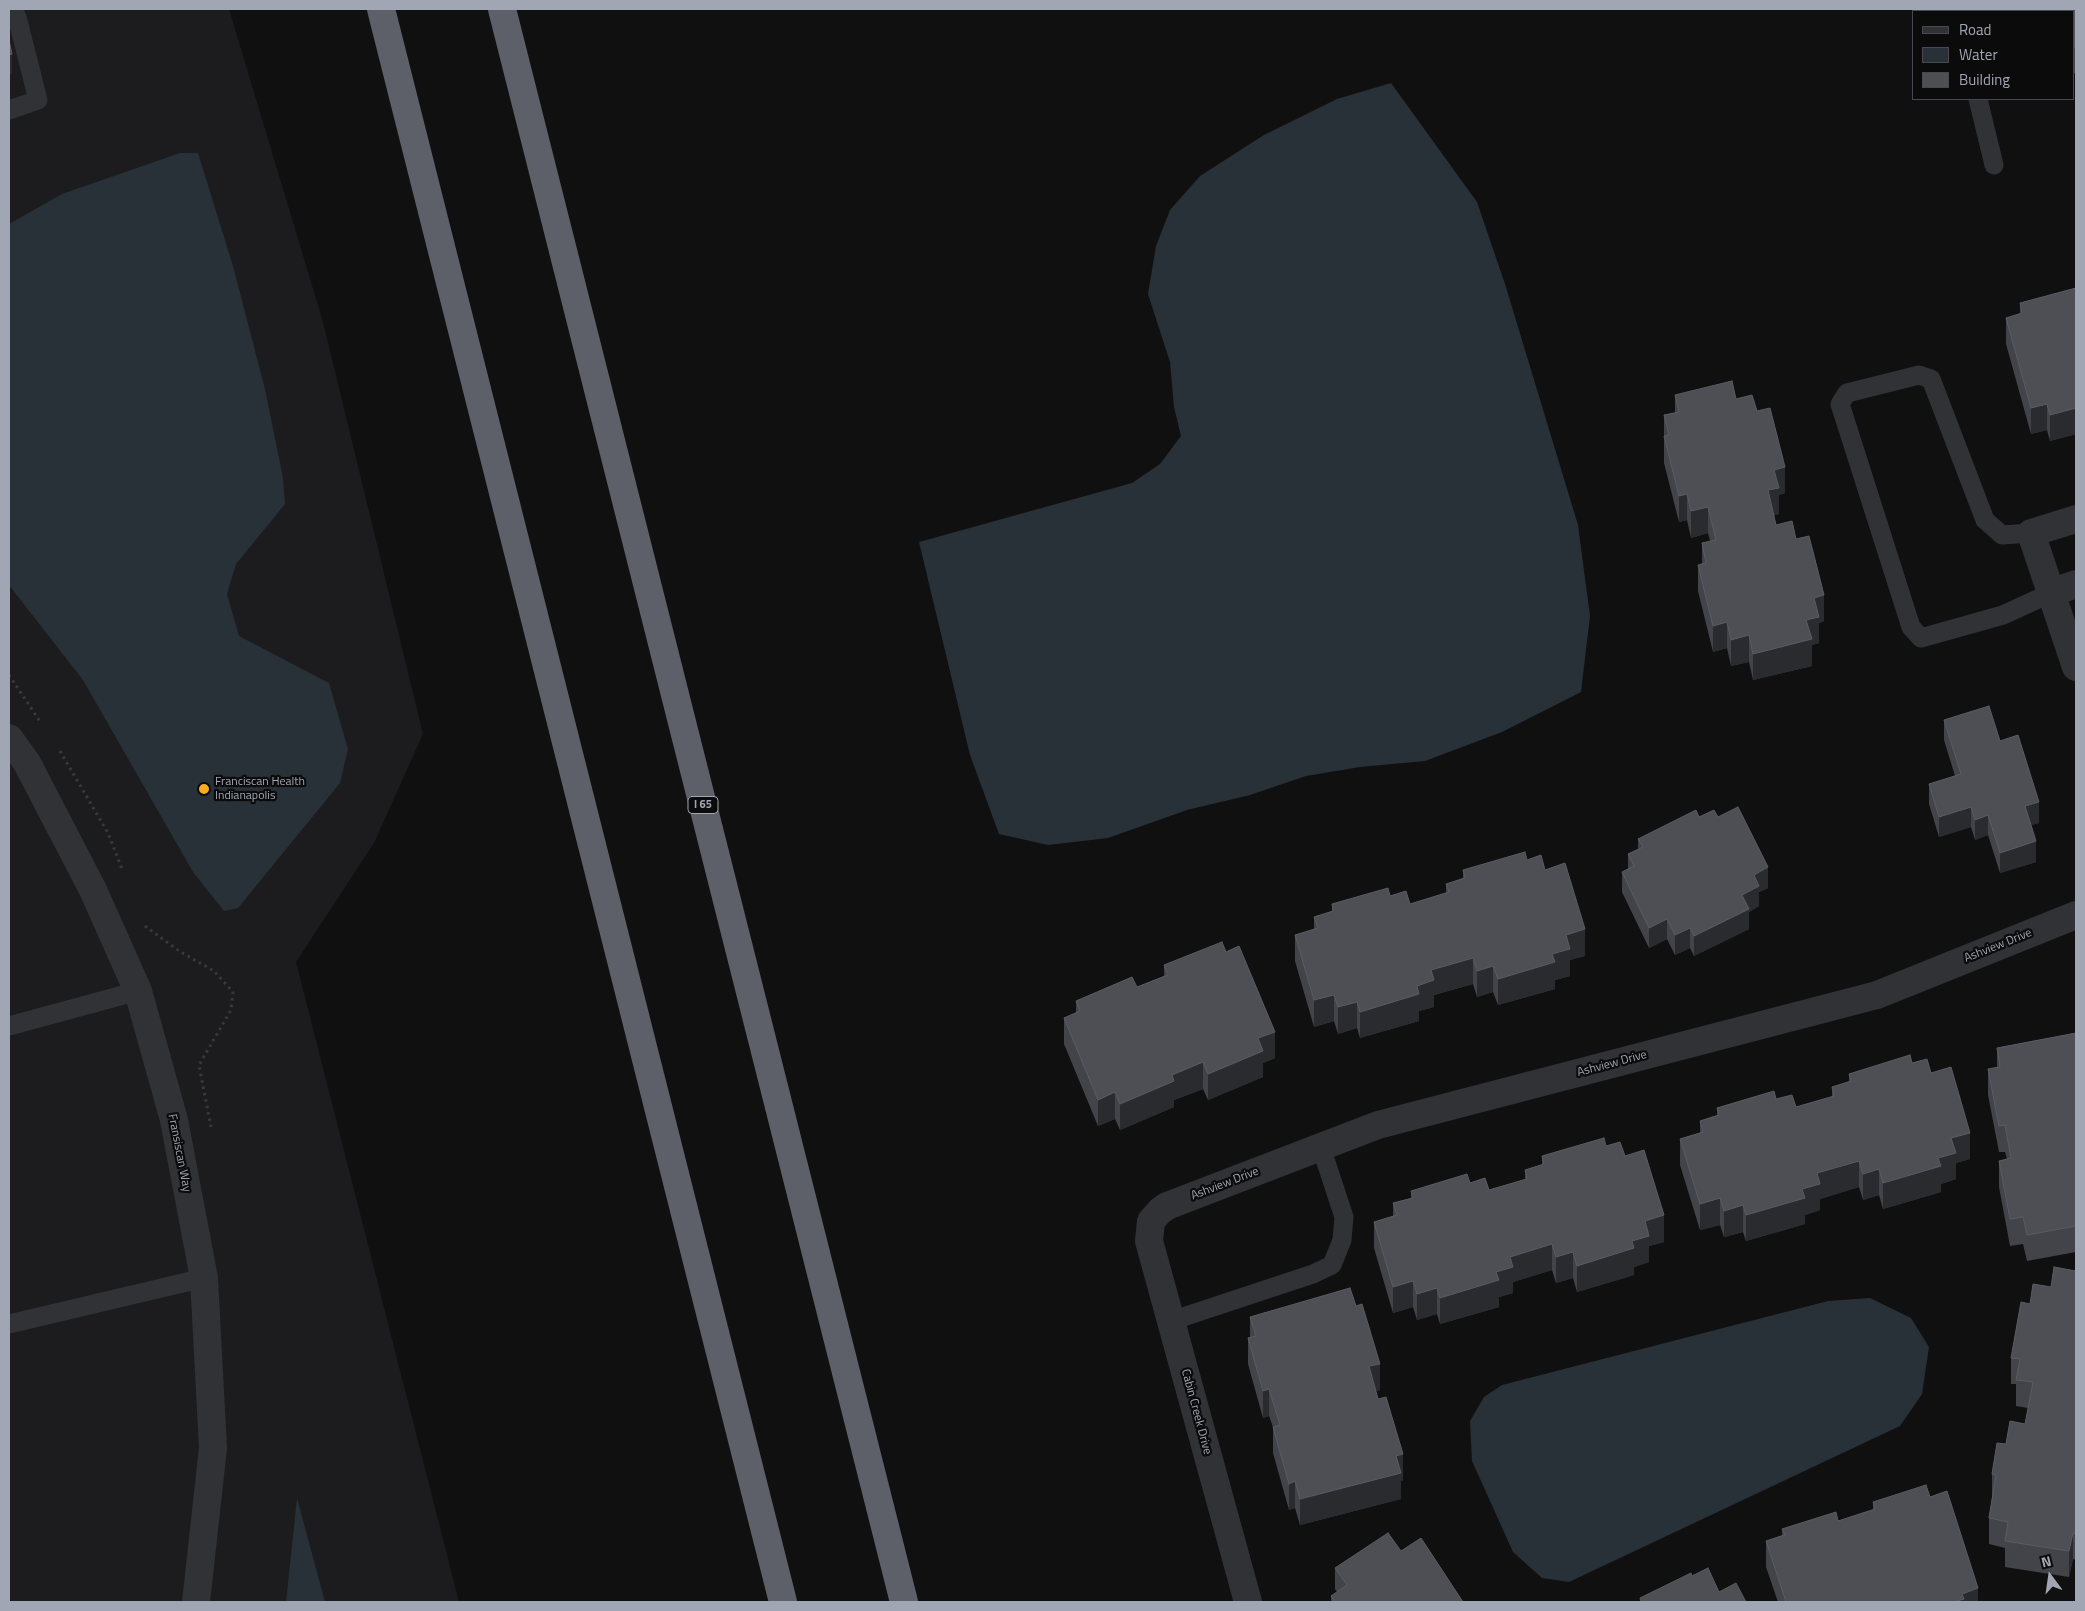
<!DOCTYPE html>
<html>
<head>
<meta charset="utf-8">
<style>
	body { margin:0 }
	#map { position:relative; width:2085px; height:1611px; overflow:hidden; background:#101011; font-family:"Titillium Web",sans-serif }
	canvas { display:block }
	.frame { position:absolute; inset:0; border:10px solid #a0a6b3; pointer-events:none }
	.legend { position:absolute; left:1912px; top:10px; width:162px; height:90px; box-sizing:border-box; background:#0b0b0c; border:1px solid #47494f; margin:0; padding:6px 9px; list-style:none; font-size:15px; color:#a0a6b3 }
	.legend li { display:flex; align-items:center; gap:10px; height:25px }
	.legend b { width:25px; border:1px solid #47494f }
	.north { position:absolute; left:2025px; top:1551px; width:50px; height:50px; -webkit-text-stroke:4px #0b0b0c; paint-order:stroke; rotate:346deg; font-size:14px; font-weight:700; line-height:20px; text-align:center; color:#a0a6b3 }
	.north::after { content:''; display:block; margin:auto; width:18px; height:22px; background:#a0a6b3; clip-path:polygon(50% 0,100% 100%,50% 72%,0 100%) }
</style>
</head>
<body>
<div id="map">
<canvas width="2085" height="1611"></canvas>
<div class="frame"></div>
<ul class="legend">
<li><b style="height:6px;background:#313236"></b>Road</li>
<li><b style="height:14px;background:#283137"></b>Water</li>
<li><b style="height:14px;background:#4d4f54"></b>Building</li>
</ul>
<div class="north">N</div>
</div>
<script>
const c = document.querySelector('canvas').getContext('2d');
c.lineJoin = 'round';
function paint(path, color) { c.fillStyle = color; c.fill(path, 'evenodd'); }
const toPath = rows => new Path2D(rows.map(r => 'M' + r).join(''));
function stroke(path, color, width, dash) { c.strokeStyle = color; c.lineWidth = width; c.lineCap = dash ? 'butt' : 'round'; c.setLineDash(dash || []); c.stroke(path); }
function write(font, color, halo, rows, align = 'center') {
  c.font = font + ' "Titillium Web",sans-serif'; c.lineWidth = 4.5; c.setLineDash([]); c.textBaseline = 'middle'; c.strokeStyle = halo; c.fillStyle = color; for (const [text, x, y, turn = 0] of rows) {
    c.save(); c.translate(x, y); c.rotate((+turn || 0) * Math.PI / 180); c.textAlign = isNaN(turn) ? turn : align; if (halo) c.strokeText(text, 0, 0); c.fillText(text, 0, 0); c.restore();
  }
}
const built = toPath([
	[9,9,229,9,323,322,423,734,374,843,296,962,459,1602,9,1602]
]);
const water = toPath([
	[1391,83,1477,202,1505,284,1578,525,1590,616,1581,692,1502,732,1425,761,1360,767,1306,776,1250,795,1187,810,1108,838,1048,845,999,834,970,755,919,542,1132,483,1160,464,1181,436,1174,407,1170,362,1148,294,1156,246,1170,210,1200,176,1264,135,1337,99],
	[180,153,198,153,233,266,265,389,283,478,285,504,236,564,227,594,239,636,329,683,348,749,340,783,238,908,224,911,193,872,83,680,9,585,9,224,62,194],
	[1870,1298,1911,1318,1929,1347,1922,1394,1900,1426,1569,1582,1542,1578,1513,1552,1472,1461,1470,1421,1484,1397,1502,1385,1828,1301],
	[297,1498,325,1602,286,1602]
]);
const path = toPath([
	[9,675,41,723],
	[60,751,108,833,122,869],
	[145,926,179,951,214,971,233,992,231,1010,199,1065,211,1127]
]);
const service = toPath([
	[1956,9,1956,11],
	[1978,99,1994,165],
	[9,110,38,100,17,17],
	[2031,533,2002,535,1985,520,1931,379,1919,375,1847,393,1840,404,1911,627,1921,638,2003,615,2051,593],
	[9,1026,138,991],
	[1171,1321,1313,1274,1332,1265,1342,1240,1344,1217,1321,1147],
	[9,1324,204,1278]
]);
const minor = toPath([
	[2076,519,2031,533,2076,667],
	[2051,593,2076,584],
	[9,738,27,763,93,890,138,991,174,1120,204,1278,213,1448,196,1602],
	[1248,1602,1149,1241,1151,1221,1160,1211,1167,1206,1378,1125,1877,995,2076,915]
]);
const motorway = toPath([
	[381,9,783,1602],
	[502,9,904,1602]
]);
const wall = toPath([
	[1992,9,2031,9,2031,11,1992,11],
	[2042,9,2076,9,2076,74,2074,73,2074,11],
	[2076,288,2076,434,2050,441,2047,430,2031,434,2006,344,2006,318,2020,314,2020,303],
	[1675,395,1736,399,1757,411,1785,493,1779,495,1779,514,1774,515,1776,525,1796,539,1824,621,1819,623,1819,643,1812,645,1812,666,1753,680,1749,662,1731,666,1727,648,1713,652,1698,591,1698,565,1702,564,1702,543,1710,541,1708,533,1691,538,1687,520,1679,522,1664,463,1664,415,1675,413],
	[1944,720,2000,741,2039,823,2031,825,2036,862,2000,873,1988,835,1975,840,1971,827,1939,837,1929,804,1929,784,1955,776,1944,740],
	[1699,817,1718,817,1768,888,1759,892,1759,906,1749,912,1749,929,1694,956,1690,948,1675,955,1667,939,1649,948,1622,892,1622,872,1628,869,1628,854,1638,849,1638,839],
	[1527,860,1545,870,1585,956,1570,960,1570,976,1555,980,1555,989,1498,1005,1493,992,1477,997,1473,984,1434,995,1434,1007,1419,1011,1419,1021,1360,1038,1357,1028,1338,1034,1334,1021,1314,1027,1295,961,1295,935,1314,929,1314,917,1332,912,1332,904,1390,896,1410,904,1446,893,1446,884,1463,878,1463,870],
	[1226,952,1275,1058,1263,1063,1263,1077,1208,1100,1203,1089,1174,1100,1174,1107,1120,1130,1115,1119,1098,1126,1064,1044,1064,1018,1076,1013,1076,1001,1137,987,1164,976,1164,965],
	[2076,1033,2076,1252,2027,1261,2023,1244,2010,1246,1999,1187,1999,1161,2007,1159,2005,1152,1999,1152,1988,1095,1988,1069,1997,1067,1997,1048],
	[1912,1063,1931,1073,1970,1159,1956,1163,1956,1179,1941,1184,1941,1192,1883,1209,1879,1195,1863,1200,1859,1187,1820,1199,1820,1210,1805,1215,1805,1224,1746,1241,1743,1232,1724,1237,1720,1225,1700,1230,1680,1165,1680,1139,1700,1133,1700,1121,1717,1115,1717,1108,1776,1099,1796,1107,1832,1097,1832,1087,1849,1082,1849,1074],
	[1606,1146,1625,1156,1664,1242,1649,1246,1649,1262,1634,1267,1634,1275,1577,1292,1573,1278,1556,1283,1552,1270,1513,1282,1513,1293,1499,1297,1499,1307,1440,1324,1437,1314,1417,1320,1413,1307,1393,1313,1374,1248,1374,1222,1393,1216,1393,1203,1411,1198,1411,1191,1470,1183,1489,1190,1525,1179,1525,1170,1542,1165,1542,1156],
	[2076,1271,2076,1560,2073,1559,2069,1577,2005,1567,2005,1548,1989,1544,1989,1518,1992,1499,1992,1474,2006,1444,2025,1424,2028,1408,2016,1406,2016,1384,2011,1384,2011,1358,2030,1304,2051,1287],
	[1250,1317,1380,1390,1376,1391,1403,1480,1401,1481,1401,1499,1300,1525,1295,1508,1289,1510,1273,1453,1273,1427,1269,1416,1263,1418,1248,1364,1248,1338,1250,1337],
	[1930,1497,1978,1602,1778,1602,1766,1567,1766,1541,1782,1535,1782,1529,1838,1521,1873,1510,1873,1502],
	[1401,1551,1463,1602,1331,1602,1331,1596,1337,1592,1335,1589,1335,1568]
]);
const shadedWall = toPath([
	[2024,9,2031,9,2031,11,2024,11],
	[12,54,12,74,9,75,9,55],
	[2047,404,2047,430,2031,434,2031,408],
	[2076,408,2076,434,2050,441,2050,415],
	[1785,467,1785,493,1779,495,1779,514,1768,517,1768,490,1774,470],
	[1687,494,1687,520,1679,522,1679,496],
	[1708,507,1708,533,1691,538,1691,511],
	[1824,595,1824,621,1819,623,1819,643,1812,645,1812,666,1753,680,1753,654,1814,598],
	[1727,622,1727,648,1713,652,1713,626],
	[1749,635,1749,662,1731,666,1731,640],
	[2039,802,2039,823,2025,827,2025,806],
	[1971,807,1971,827,1939,837,1939,817],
	[1988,815,1988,835,1975,840,1975,820],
	[2036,841,2036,862,2000,873,2000,853],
	[1768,867,1768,888,1759,892,1759,906,1749,912,1749,929,1694,956,1694,936,1742,895,1754,875],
	[1667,919,1667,939,1649,948,1649,928],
	[1690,928,1690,948,1675,955,1675,935],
	[1585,929,1585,956,1570,960,1570,976,1555,980,1555,989,1498,1005,1498,979,1552,954,1566,935],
	[1473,958,1473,984,1434,995,1434,1007,1419,1011,1419,1021,1360,1038,1360,1012,1417,986,1431,970],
	[1493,966,1493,992,1477,997,1477,971],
	[1334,995,1334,1021,1314,1027,1314,1000],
	[1357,1002,1357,1028,1338,1034,1338,1007],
	[1275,1032,1275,1058,1263,1063,1263,1077,1208,1100,1208,1074,1258,1038],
	[1203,1062,1203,1089,1174,1100,1174,1107,1120,1130,1120,1104,1172,1075],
	[1115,1092,1115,1119,1098,1126,1098,1100],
	[1970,1133,1970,1159,1956,1163,1956,1179,1941,1184,1941,1192,1883,1209,1883,1183,1938,1158,1951,1138],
	[1859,1161,1859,1187,1820,1199,1820,1210,1805,1215,1805,1224,1746,1241,1746,1215,1802,1189,1817,1173],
	[1879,1169,1879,1195,1863,1200,1863,1174],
	[1720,1198,1720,1225,1700,1230,1700,1204],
	[1743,1205,1743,1232,1724,1237,1724,1211],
	[1664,1215,1664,1242,1649,1246,1649,1262,1634,1267,1634,1275,1577,1292,1577,1266,1645,1221],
	[1552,1244,1552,1270,1513,1282,1513,1293,1499,1297,1499,1307,1440,1324,1440,1298,1496,1272,1510,1257],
	[1573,1252,1573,1278,1556,1283,1556,1257],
	[1413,1281,1413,1307,1393,1313,1393,1287],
	[1437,1288,1437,1314,1417,1320,1417,1294],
	[1380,1364,1380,1390,1369,1393,1369,1366],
	[1269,1389,1269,1416,1263,1418,1263,1391],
	[1403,1454,1403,1480,1401,1481,1401,1499,1300,1525,1300,1499,1396,1456],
	[1295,1481,1295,1508,1289,1510,1289,1484],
	[2073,1533,2073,1559,2069,1577,2069,1551],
	[1978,1588,1978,1602,1953,1602,1962,1594]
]);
const building = toPath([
	[2044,9,2076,9,2076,48,2074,47,2074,11,2043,11,2044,9],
	[9,40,12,54,9,55,9,40],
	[2076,288,2076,408,2050,415,2047,404,2031,408,2006,318,2022,313,2020,303,2076,288],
	[1732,381,1736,399,1752,395,1757,411,1770,408,1785,467,1774,470,1779,488,1768,490,1776,525,1792,521,1796,539,1809,536,1824,595,1814,598,1819,617,1806,620,1812,639,1753,654,1749,635,1731,640,1727,622,1713,626,1698,565,1706,563,1702,543,1716,540,1708,507,1691,511,1687,494,1679,496,1664,436,1669,435,1664,415,1679,412,1675,395,1732,381],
	[1989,706,2000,741,2018,735,2039,802,2025,806,2036,841,2000,853,1988,815,1975,820,1971,807,1939,817,1929,784,1961,774,1944,720,1989,706],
	[1738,807,1768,867,1754,875,1759,886,1742,895,1749,909,1694,936,1690,928,1675,935,1667,919,1649,928,1622,872,1634,866,1628,854,1643,847,1638,839,1696,810,1699,817,1714,810,1718,817,1738,807],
	[1525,852,1527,860,1541,855,1545,870,1565,863,1585,929,1566,935,1570,949,1552,954,1555,962,1498,979,1493,966,1477,971,1473,958,1431,970,1434,980,1417,986,1419,994,1360,1012,1357,1002,1338,1007,1334,995,1314,1000,1295,935,1318,928,1314,917,1333,911,1332,904,1388,888,1390,896,1406,891,1410,904,1449,892,1446,884,1465,878,1463,870,1525,852],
	[1222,942,1226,952,1239,946,1275,1032,1258,1038,1263,1051,1208,1074,1203,1062,1172,1075,1174,1081,1120,1104,1115,1092,1098,1100,1064,1018,1080,1011,1076,1001,1132,977,1137,987,1168,975,1164,965,1222,942],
	[2076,1033,2076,1226,2027,1235,2023,1217,2010,1219,1999,1161,2011,1158,2005,1125,1999,1126,1988,1069,2000,1067,1997,1048,2076,1033],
	[1910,1055,1912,1063,1927,1059,1931,1073,1951,1067,1970,1133,1951,1138,1956,1153,1938,1158,1941,1166,1883,1183,1879,1169,1863,1174,1859,1161,1817,1173,1820,1184,1802,1189,1805,1198,1746,1215,1743,1205,1724,1211,1720,1198,1700,1204,1680,1139,1703,1132,1700,1121,1719,1115,1717,1108,1774,1091,1776,1099,1792,1095,1796,1107,1834,1096,1832,1087,1851,1081,1849,1074,1910,1055],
	[1604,1138,1606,1146,1620,1142,1625,1156,1644,1150,1664,1215,1645,1221,1649,1236,1632,1241,1634,1248,1577,1266,1573,1252,1556,1257,1552,1244,1510,1257,1513,1267,1496,1272,1499,1280,1440,1298,1437,1288,1417,1294,1413,1281,1393,1287,1374,1222,1397,1215,1393,1203,1413,1198,1411,1191,1467,1174,1470,1183,1485,1178,1489,1190,1527,1179,1525,1170,1544,1164,1542,1156,1604,1138],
	[2054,1267,2076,1271,2076,1534,2073,1533,2069,1551,2005,1541,2008,1522,1989,1518,1996,1475,1992,1474,1997,1443,2006,1444,2010,1421,2025,1424,2033,1382,2016,1380,2020,1359,2011,1358,2021,1302,2030,1304,2033,1284,2051,1287,2054,1267],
	[1350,1288,1356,1306,1362,1304,1380,1364,1369,1366,1378,1399,1386,1397,1403,1454,1396,1456,1401,1473,1300,1499,1295,1481,1289,1484,1273,1427,1280,1425,1269,1389,1263,1391,1248,1338,1256,1336,1250,1317,1350,1288],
	[1926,1485,1930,1497,1947,1491,1978,1588,1962,1594,1964,1599,1953,1602,1786,1602,1766,1541,1785,1535,1782,1529,1836,1512,1838,1521,1875,1509,1873,1502,1926,1485],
	[1388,1533,1401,1551,1421,1538,1463,1602,1335,1602,1331,1596,1347,1585,1335,1568,1388,1533],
	[1708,1568,1719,1592,1736,1583,1746,1602,1640,1602,1641,1602,1640,1598,1691,1573,1692,1576,1708,1568]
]);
const markers = [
	[204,789,6,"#f8ad21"]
];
const shields = [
	[703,805,30]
];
const shieldNames = [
	["I 65",703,805]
];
const poiNames = [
	["Franciscan Health",215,782],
	["Indianapolis",215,796]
];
const streetNames = [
	["Ashview Drive",1998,946,-22],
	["Ashview Drive",1612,1064,-15],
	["Fransiscan Way",179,1153,79],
	["Ashview Drive",1225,1184,-21],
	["Cabin Creek Drive",1196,1412,75]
];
paint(built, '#1c1c1e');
paint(water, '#283137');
stroke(path, '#37393d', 3, [2.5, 4]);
stroke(service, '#313236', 19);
stroke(minor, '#313236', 28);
stroke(motorway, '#5d6068', 28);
paint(wall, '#434449');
paint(shadedWall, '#2a2b2e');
paint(building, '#4d4f54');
stroke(building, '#5a5c63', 1);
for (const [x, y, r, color] of markers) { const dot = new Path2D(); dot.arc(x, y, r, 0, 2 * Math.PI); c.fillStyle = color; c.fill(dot); stroke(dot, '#0b0b0c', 2); }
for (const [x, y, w] of shields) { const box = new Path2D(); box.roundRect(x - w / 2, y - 8.5, w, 17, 4); c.fillStyle = '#0b0b0c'; c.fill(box); stroke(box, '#a0a6b3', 1); }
write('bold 11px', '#a0a6b3', null, shieldNames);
write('12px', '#a0a6b3', '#0b0b0c', poiNames, 'left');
write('12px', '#a0a6b3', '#0b0b0c', streetNames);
</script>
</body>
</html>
